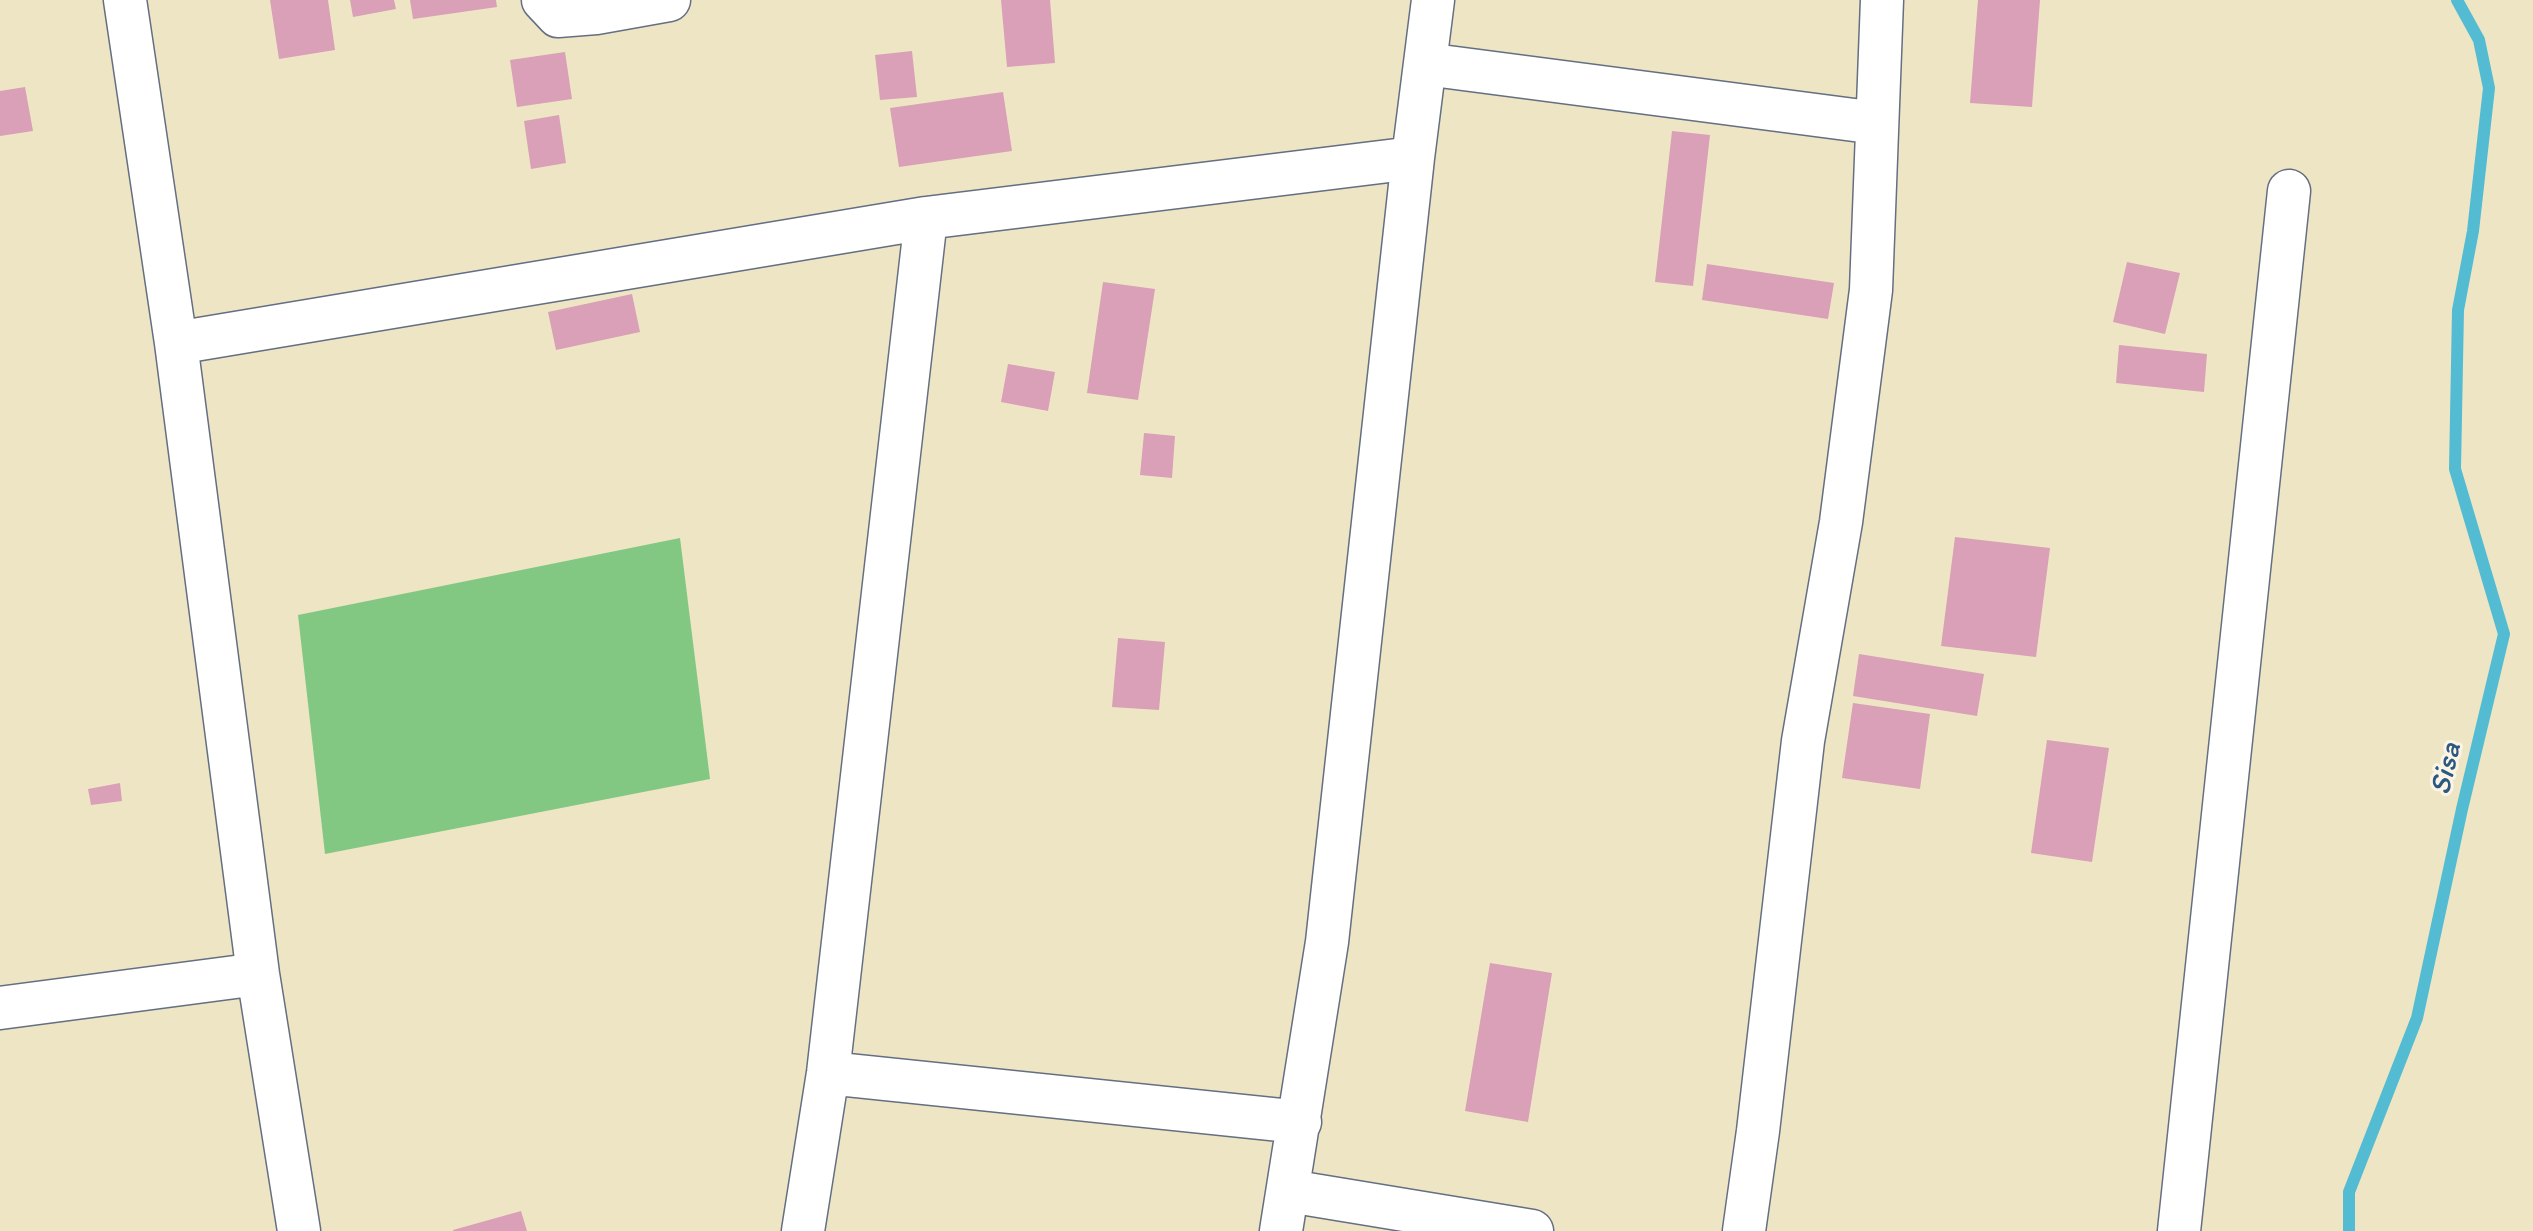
<!DOCTYPE html>
<html>
<head>
<meta charset="utf-8">
<style>
	body { margin:0 }
	canvas { display:block; background:#eee5c5 }
</style>
</head>
<body>
<canvas width="2533" height="1231"></canvas>
<script>
const c = document.querySelector('canvas').getContext('2d');
c.lineJoin = 'round';
function paint(path, color) { c.fillStyle = color; c.fill(path, 'evenodd'); }
const toPath = rows => new Path2D(rows.map(r => 'M' + r).join(''));
function stroke(path, color, width, dash) { c.strokeStyle = color; c.lineWidth = width; c.lineCap = dash ? 'butt' : 'round'; c.setLineDash(dash || []); c.stroke(path); }
function write(font, color, halo, rows, align = 'center') {
  c.font = font + ' Itim,sans-serif'; c.lineWidth = 6; c.setLineDash([]); c.textBaseline = 'middle'; c.strokeStyle = halo; c.fillStyle = color; for (const [text, x, y, turn = 0] of rows) {
    c.save(); c.translate(x, y); c.rotate((+turn || 0) * Math.PI / 180); c.textAlign = isNaN(turn) ? turn : align; if (halo) c.strokeText(text, 0, 0); c.fillText(text, 0, 0); c.restore();
  }
}
const green = toPath([
	[680,538,710,779,325,854,298,615]
]);
const stream = toPath([
	[2349,1231,2349,1192,2417,1018,2462,809,2504,634,2455,469,2458,310,2473,231,2489,88,2479,40,2457,0]
]);
const building = toPath([
	[270,0,328,0,335,50,279,59],
	[350,0,394,0,396,9,353,17],
	[410,0,496,0,497,7,413,19],
	[1001,0,1050,0,1055,63,1007,67],
	[1978,0,2040,0,2032,107,1970,103],
	[912,51,917,97,880,100,875,55],
	[565,52,572,99,517,107,510,60],
	[25,87,33,131,0,136,0,91],
	[1003,92,1012,151,899,167,890,108],
	[559,115,566,163,531,169,524,121],
	[1672,131,1710,135,1693,286,1655,282],
	[2127,262,2180,273,2165,334,2113,322],
	[1707,264,1834,283,1828,319,1702,300],
	[1103,282,1155,289,1138,400,1087,393],
	[632,294,640,332,556,350,548,312],
	[2119,345,2207,354,2204,392,2116,383],
	[1008,364,1055,372,1048,411,1001,402],
	[1144,433,1175,436,1172,478,1140,475],
	[1955,537,2050,548,2036,657,1941,646],
	[1118,638,1165,642,1159,710,1112,707],
	[1859,654,1984,674,1977,716,1853,696],
	[1853,703,1930,714,1920,789,1842,778],
	[2047,740,2109,748,2092,862,2031,853],
	[120,783,122,801,91,805,88,789],
	[1490,963,1552,973,1528,1122,1465,1111],
	[521,1211,527,1231,453,1231,453,1230]
]);
const minor = toPath([
	[125,0,176,343,258,974,299,1231],
	[543,0,558,16,596,13,669,0],
	[1425,64,1877,123],
	[176,343,926,218,1413,158],
	[0,1008,258,974],
	[828,1073,1300,1122],
	[1289,1191,1532,1231],
	[803,1231,828,1073,926,218],
	[1281,1231,1327,942,1413,158,1433,0],
	[1744,1231,1758,1131,1803,741,1841,522,1871,290,1882,0],
	[2179,1231,2289,191]
]);
const waterNames = [
	["Sisa",2447,769,-77]
];
paint(green, '#83c882');
stroke(stream, '#54bcd2', 12);
paint(building, '#d9a0b7');
stroke(minor, '#656f82', 45);
stroke(minor, '#fff', 42);
write('italic 30px', '#2c5981', '#fcf5e5', waterNames);
</script>
</body>
</html>
